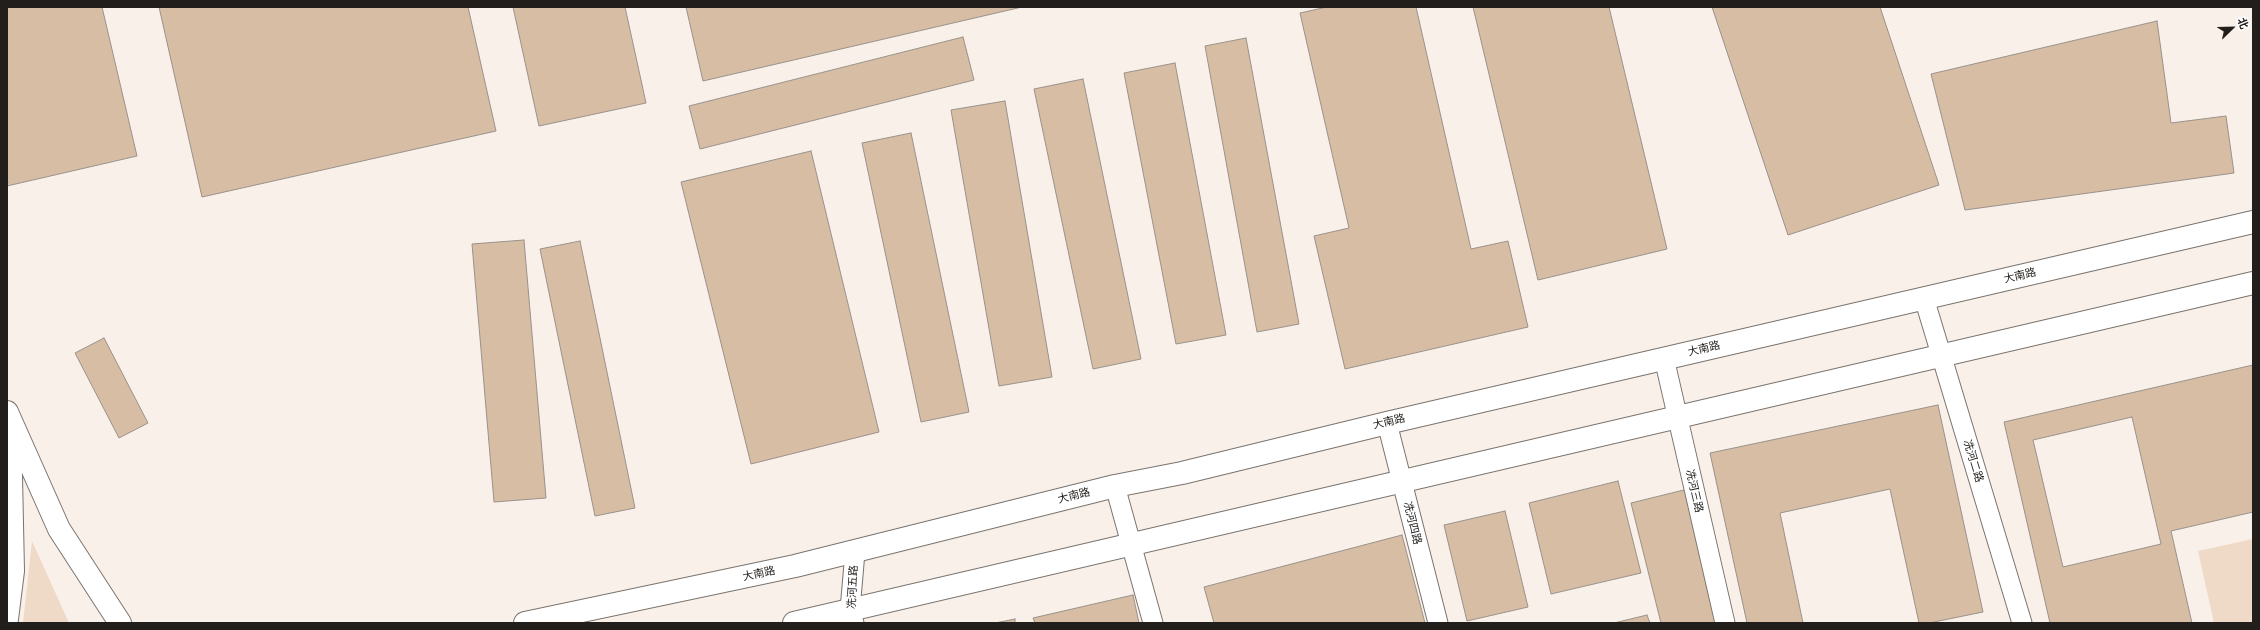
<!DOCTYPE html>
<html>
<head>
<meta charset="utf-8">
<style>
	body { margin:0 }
	#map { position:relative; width:2260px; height:630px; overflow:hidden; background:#f8f0e9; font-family:"PT Serif","Noto Sans SC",serif }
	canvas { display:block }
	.frame { position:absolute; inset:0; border:8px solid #211e1b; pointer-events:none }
	.north { position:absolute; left:2212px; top:8px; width:40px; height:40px; -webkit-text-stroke:3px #fff; paint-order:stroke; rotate:67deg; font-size:11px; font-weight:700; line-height:16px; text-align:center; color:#211e1b }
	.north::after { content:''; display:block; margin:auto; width:14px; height:18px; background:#211e1b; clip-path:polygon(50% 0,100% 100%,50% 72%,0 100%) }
</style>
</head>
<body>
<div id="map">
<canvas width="2260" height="630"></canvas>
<div class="frame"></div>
<div class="north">北</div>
</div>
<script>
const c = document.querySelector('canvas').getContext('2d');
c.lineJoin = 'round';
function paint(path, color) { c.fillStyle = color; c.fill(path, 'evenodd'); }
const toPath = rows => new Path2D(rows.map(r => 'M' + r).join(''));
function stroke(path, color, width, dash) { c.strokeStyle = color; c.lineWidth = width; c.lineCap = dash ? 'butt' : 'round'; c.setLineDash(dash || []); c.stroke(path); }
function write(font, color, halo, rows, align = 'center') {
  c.font = font + ' "PT Serif","Noto Sans SC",serif'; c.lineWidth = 3.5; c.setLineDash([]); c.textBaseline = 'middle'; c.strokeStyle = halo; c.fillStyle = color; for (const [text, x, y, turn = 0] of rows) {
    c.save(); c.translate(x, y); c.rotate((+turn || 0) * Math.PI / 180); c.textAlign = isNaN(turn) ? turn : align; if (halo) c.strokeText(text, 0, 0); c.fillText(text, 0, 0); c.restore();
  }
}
const green = toPath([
	[2253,539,2253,623,2214,623,2198,551],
	[32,541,69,623,23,623]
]);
const building = toPath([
	[7,7,102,7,137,156,7,186,7,7],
	[159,7,468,7,496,131,202,197,159,7],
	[513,7,625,7,646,103,539,126,513,7],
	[686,7,1022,7,703,81,686,7],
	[1327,7,1416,7,1471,249,1508,241,1528,327,1345,369,1314,236,1349,228,1300,13,1327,7],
	[1473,7,1609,7,1667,249,1538,280,1473,7],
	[1712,7,1880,7,1939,185,1788,235,1712,7],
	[2157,21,2171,123,2226,116,2234,173,1965,210,1931,74,2157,21],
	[963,37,974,80,700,149,689,106,963,37],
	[1246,38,1299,324,1257,332,1205,46,1246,38],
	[1175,63,1226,335,1176,344,1124,73,1175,63],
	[1083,79,1141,359,1093,369,1034,89,1083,79],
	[1005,101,1052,377,999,386,951,110,1005,101],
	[911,133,969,412,921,422,862,143,911,133],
	[811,151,879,432,751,464,681,182,811,151],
	[524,240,546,498,494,502,472,244,524,240],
	[580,241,635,508,595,516,540,249,580,241],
	[104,338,148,423,119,438,75,353,104,338],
	[2253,365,2253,512,2171,531,2192,623,2050,623,2004,422,2253,365],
	[1938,405,1983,612,1929,623,1919,623,1890,489,1780,513,1803,623,1747,623,1710,453,1938,405],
	[2132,417,2161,544,2063,567,2033,440,2132,417],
	[1618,481,1641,573,1551,594,1529,503,1618,481],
	[1692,488,1726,623,1661,623,1631,503,1692,488],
	[1505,511,1528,607,1467,621,1444,525,1505,511],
	[1402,535,1425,623,1214,623,1204,587,1402,535],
	[1133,595,1139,623,1035,623,1033,618,1133,595],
	[1647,615,1650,623,1614,623,1647,615],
	[1015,619,1015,623,995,623,1015,619]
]);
const service = toPath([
	[1924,298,2022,623],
	[1664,358,1725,623],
	[1387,423,1438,623],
	[1115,486,1153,623],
	[854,623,850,610,855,552]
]);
const tertiary = toPath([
	[7,412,59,529,120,623],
	[7,619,13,571,10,429],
	[525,623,795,566,1115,486,1182,473,1387,423,2253,222],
	[794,623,2253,283]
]);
const streetNames = [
	["大南路",2020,276,-13],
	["大南路",1704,349,-13],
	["大南路",1389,422,-13],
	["冼河二路",1973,461,73],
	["冼河三路",1694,491,77],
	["大南路",1074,496,-14],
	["冼河四路",1412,523,76],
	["大南路",759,574,-12],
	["冼河五路",853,587,-87]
];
paint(green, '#eedac7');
paint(building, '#d7bda4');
stroke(building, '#99928b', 1);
stroke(service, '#7b746e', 21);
stroke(tertiary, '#7b746e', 24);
stroke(service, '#fff', 19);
stroke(tertiary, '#fff', 22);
write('11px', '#211e1b', '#fff', streetNames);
</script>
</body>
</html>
